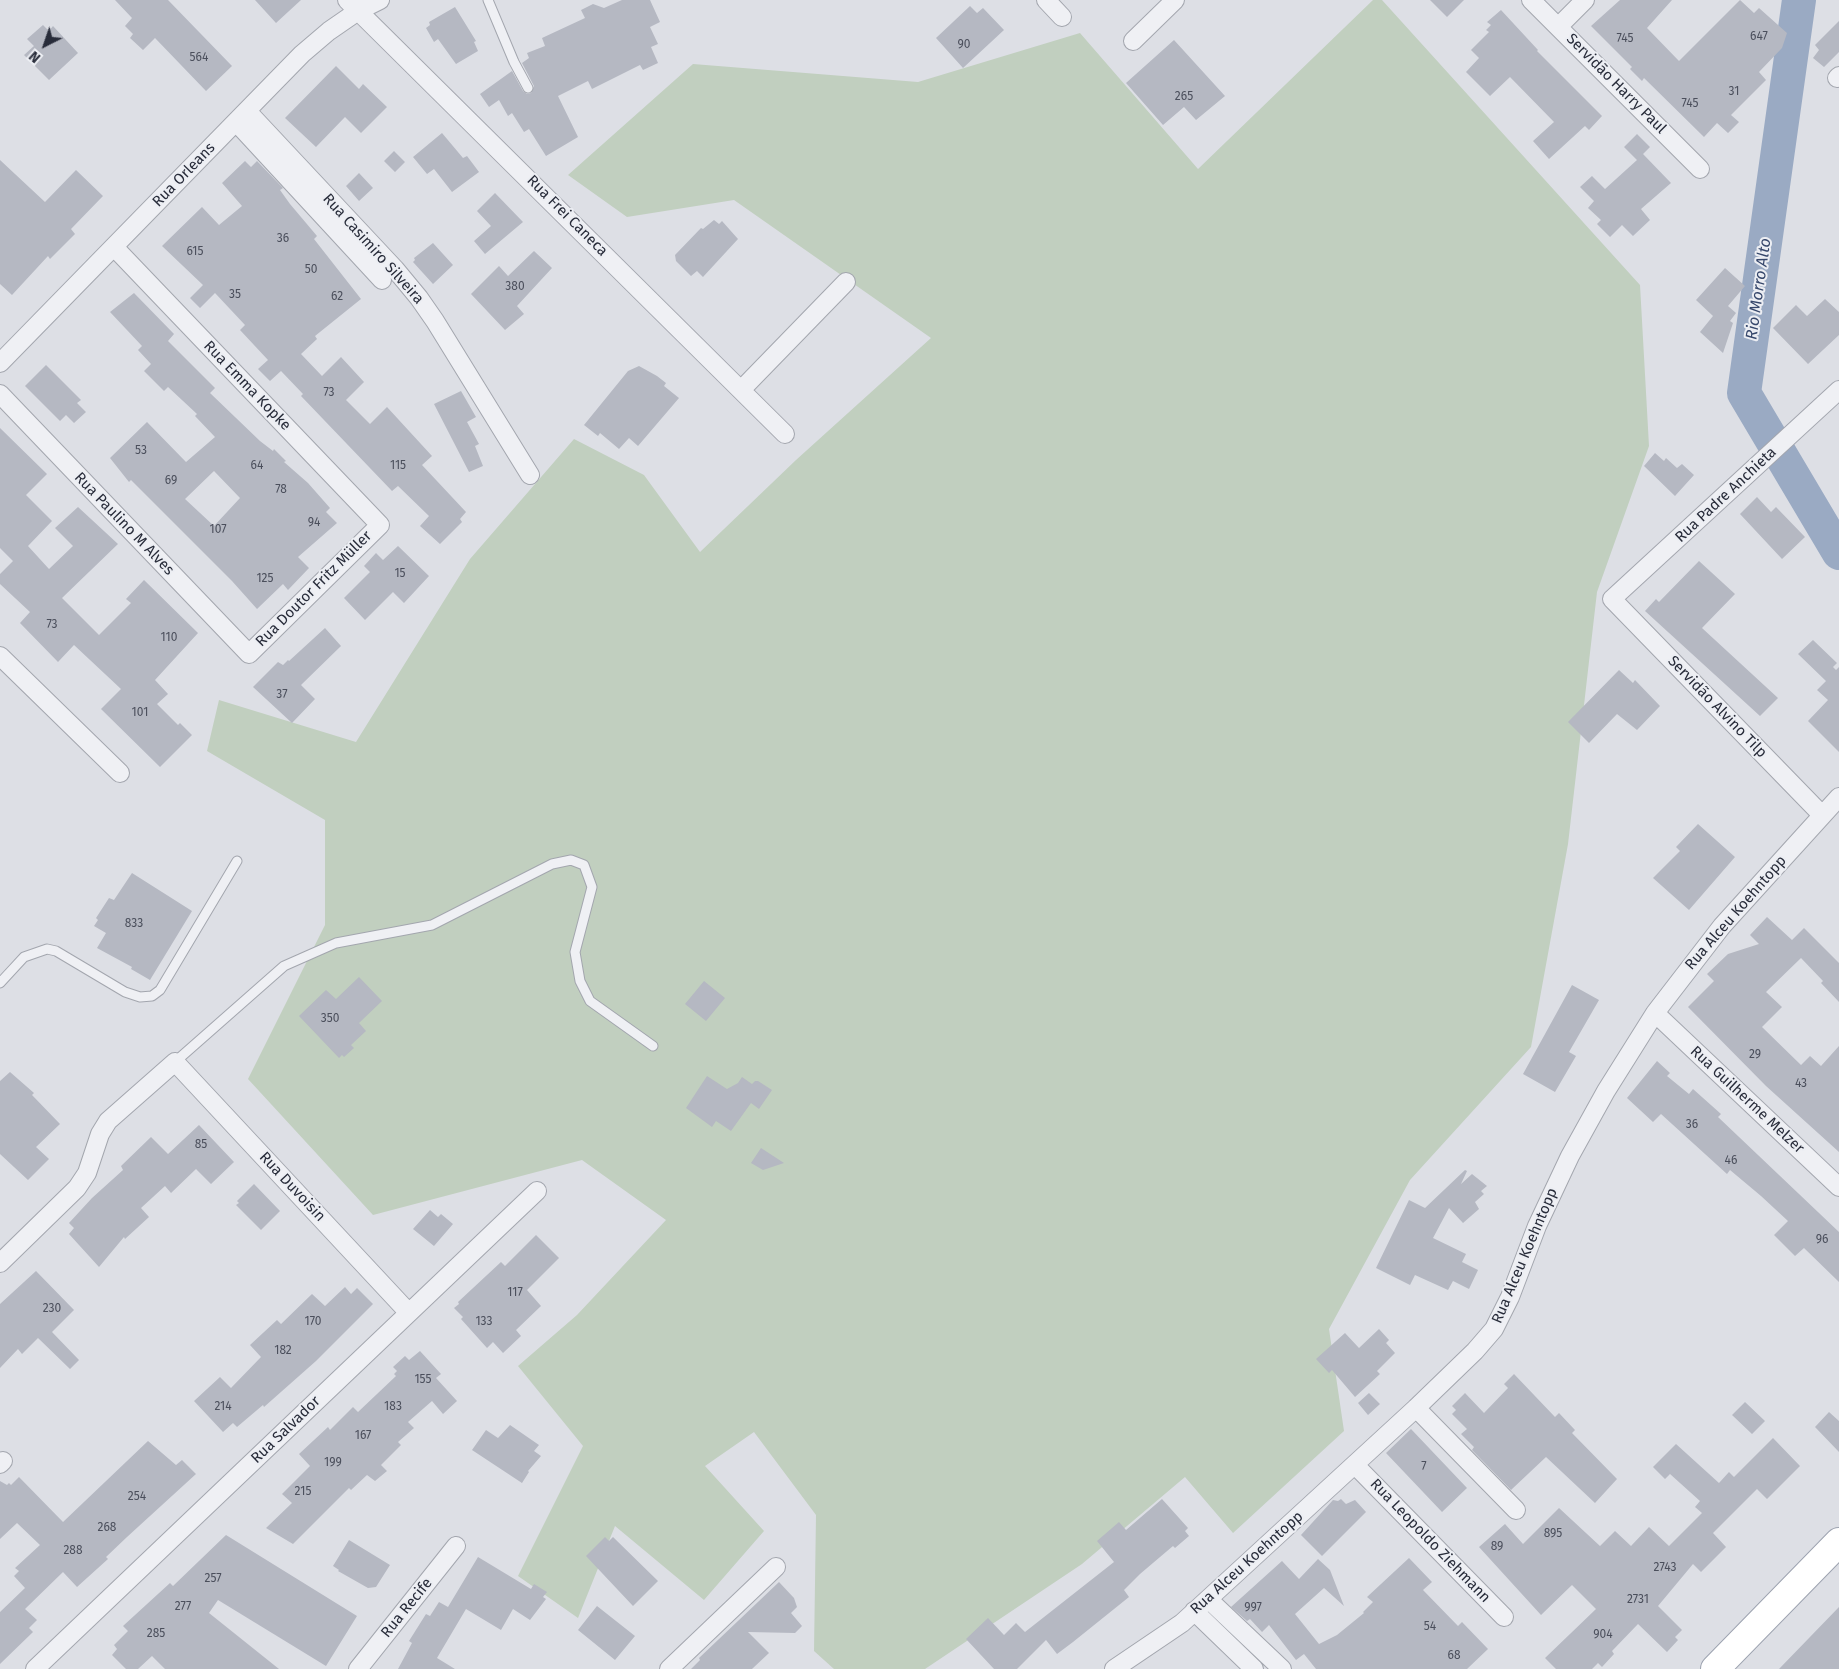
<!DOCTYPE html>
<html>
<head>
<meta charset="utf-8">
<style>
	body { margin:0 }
	#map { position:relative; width:1839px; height:1669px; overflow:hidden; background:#dddfe5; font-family:"Fira Sans",sans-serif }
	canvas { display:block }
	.north { position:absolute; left:20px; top:20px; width:50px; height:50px; -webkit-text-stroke:4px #eceef3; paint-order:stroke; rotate:221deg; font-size:14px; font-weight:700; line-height:20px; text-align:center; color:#282c3a }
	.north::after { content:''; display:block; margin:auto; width:18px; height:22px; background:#282c3a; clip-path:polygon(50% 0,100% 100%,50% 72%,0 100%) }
</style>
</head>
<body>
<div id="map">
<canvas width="1839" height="1669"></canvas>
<div class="north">N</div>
</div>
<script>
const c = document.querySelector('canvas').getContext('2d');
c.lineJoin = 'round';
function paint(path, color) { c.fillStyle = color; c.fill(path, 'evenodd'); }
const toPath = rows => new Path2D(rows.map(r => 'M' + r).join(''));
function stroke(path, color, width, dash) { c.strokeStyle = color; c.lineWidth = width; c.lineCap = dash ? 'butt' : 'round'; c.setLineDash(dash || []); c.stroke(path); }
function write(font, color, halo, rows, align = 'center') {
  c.font = font + ' "Fira Sans",sans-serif'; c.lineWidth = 4; c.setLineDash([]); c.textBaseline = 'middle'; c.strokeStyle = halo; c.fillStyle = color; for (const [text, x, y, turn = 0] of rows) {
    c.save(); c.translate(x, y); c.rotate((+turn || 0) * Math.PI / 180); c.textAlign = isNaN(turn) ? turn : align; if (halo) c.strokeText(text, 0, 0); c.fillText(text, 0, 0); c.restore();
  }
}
const green = toPath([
	[1373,0,1382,0,1640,285,1649,446,1597,592,1568,844,1531,1047,1410,1180,1329,1329,1344,1431,1233,1533,1185,1477,1082,1564,925,1669,834,1669,814,1651,816,1515,754,1432,705,1466,764,1531,704,1600,615,1526,578,1618,518,1576,583,1446,518,1366,577,1315,666,1220,582,1160,373,1215,248,1079,325,925,325,820,207,751,219,700,356,742,470,559,574,439,644,475,700,552,796,460,931,338,734,200,627,217,568,175,693,64,918,82,1080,33,1198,169]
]);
const river = toPath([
	[1799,0,1744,393,1839,553]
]);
const building = toPath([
	[115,0,168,0,232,66,206,91,155,38,143,50,130,38,133,34,125,26,132,18],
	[255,0,301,0,276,23],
	[622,0,650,0,660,22,650,27,658,44,651,47,658,63,643,70,640,65,592,89,588,81,558,96,578,137,546,156,529,129,524,132,512,113,508,116,499,100,489,107,480,94,512,71,523,91,527,94,531,93,534,86,522,63,529,58,527,53,545,46,542,38,585,18,581,10,593,4,604,8],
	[1430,0,1464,0,1447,17],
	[1620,0,1672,0,1647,28,1679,61,1740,0,1754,13,1759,8,1787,33,1782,48,1759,72,1766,80,1731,115,1739,122,1728,133,1717,123,1704,137,1644,78,1642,81,1630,69,1632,67,1591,26],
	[970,6,977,13,983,8,1004,30,963,68,936,38],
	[455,7,476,41,474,42,478,51,456,64,438,39,434,42,426,28,430,25,429,22],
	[1501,10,1538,50,1537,51,1602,116,1589,130,1585,126,1549,159,1533,141,1554,122,1510,77,1490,96,1466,72,1479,58,1471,50,1489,32,1486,30,1491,25,1487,22],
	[1839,21,1839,52,1824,67,1813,58,1819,50,1815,45],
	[43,25,49,31,53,26,78,53,49,80,24,55,34,46,27,39],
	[1174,40,1225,96,1196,120,1184,107,1163,125,1126,83],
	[336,66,359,89,363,84,387,107,361,133,345,117,316,147,285,118],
	[442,133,463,158,467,156,479,172,452,192,434,169,427,174,413,157],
	[1637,134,1650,147,1643,154,1671,183,1641,209,1650,220,1633,236,1622,225,1610,237,1597,224,1601,220,1588,208,1594,201,1580,187,1592,176,1605,189,1637,160,1624,147],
	[394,151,405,162,395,172,384,161],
	[0,160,45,202,76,170,103,196,71,229,75,234,50,259,48,256,12,295,0,284],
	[245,161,251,167,257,161,283,188,280,190,290,204,317,236,314,239,361,299,315,336,317,339,301,354,322,376,341,357,364,382,346,400,370,424,387,407,432,456,422,465,466,512,460,519,462,522,440,544,420,526,429,516,398,486,392,491,301,396,303,394,281,371,270,381,258,369,268,360,240,330,245,325,215,293,200,308,190,298,203,285,162,246,202,207,219,225,242,206,222,183],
	[359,173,373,188,359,201,346,186],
	[495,193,523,222,485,254,474,241,491,226,477,211],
	[714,220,719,224,722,221,738,239,703,277,697,271,691,276,676,261,675,255,701,228,703,229],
	[433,243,453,265,433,284,413,262,415,260,414,258],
	[534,251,552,268,517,306,524,314,505,330,471,294,499,266,508,276],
	[1725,268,1745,286,1728,306,1736,313,1730,321,1733,323,1723,353,1700,332,1713,316,1696,300],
	[134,293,174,334,168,341,215,388,210,393,260,441,273,451,274,449,286,461,284,462,308,483,330,508,326,512,337,523,298,557,309,568,288,590,283,584,257,609,232,581,131,480,129,482,110,458,147,422,186,462,215,437,195,416,197,414,168,387,164,391,144,371,151,364,138,350,142,346,110,312],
	[214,471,240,498,214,526,185,499],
	[1825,299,1839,312,1839,335,1808,364,1773,328,1796,305,1807,316],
	[46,365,81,400,77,403,86,412,74,423,66,415,60,421,25,386],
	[639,366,657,376,666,383,664,386,679,398,638,446,629,438,619,449,600,433,598,436,584,425,628,371],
	[461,391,476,417,467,422,479,444,475,446,483,466,469,472,434,404],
	[0,428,47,474,26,495,52,521,28,546,49,569,73,546,55,528,78,507,118,544,62,598,99,635,131,603,126,599,144,580,198,633,155,680,168,694,157,704,178,725,180,723,192,735,160,767,101,709,121,689,74,645,58,662,20,623,30,612,0,584,0,574,13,561,0,548],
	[1655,453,1664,461,1666,458,1677,468,1682,464,1694,475,1675,496,1644,466],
	[1757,497,1771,512,1776,507,1805,537,1782,559,1740,514],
	[398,546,429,576,404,603,393,592,365,620,344,598,370,572,364,566,376,553,383,560],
	[1699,561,1735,594,1702,628,1778,698,1760,716,1645,611,1656,599,1659,602],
	[325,628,341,646,301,685,315,699,292,723,253,687,278,662,283,665,288,660,289,661],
	[1813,640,1837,663,1833,667,1836,670,1839,667,1839,752,1808,721,1828,700,1817,690,1826,681,1798,654],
	[1619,670,1633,683,1635,680,1660,706,1637,730,1617,714,1589,743,1568,722],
	[1698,824,1735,857,1689,910,1653,878,1680,851,1676,847],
	[132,873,192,911,150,980,131,969,132,967,97,948,106,933,94,926,98,920,96,918,109,898,114,900],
	[1767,917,1792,940,1804,928,1839,963,1839,1002,1821,983,1823,981,1801,958,1766,992,1782,1007,1762,1027,1801,1065,1810,1056,1821,1066,1839,1046,1839,1152,1766,1086,1688,1007,1714,981,1707,974,1728,954,1759,944,1750,935],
	[359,977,382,1001,359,1023,366,1031,351,1045,354,1048,344,1057,342,1055,339,1058,299,1016,326,990,336,999],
	[704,981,725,998,706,1021,685,1004],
	[1572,985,1599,1000,1569,1052,1576,1056,1555,1092,1523,1074],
	[1657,1061,1670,1073,1667,1076,1689,1094,1693,1089,1721,1114,1718,1117,1839,1232,1839,1282,1804,1248,1795,1256,1774,1235,1788,1221,1761,1196,1730,1170,1727,1174,1661,1114,1653,1122,1627,1098],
	[10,1072,34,1093,32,1095,60,1124,36,1147,49,1159,28,1180,0,1154,0,1081],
	[707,1076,727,1089,738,1083,742,1077,752,1084,755,1081,758,1081,772,1090,759,1109,751,1103,731,1131,716,1121,712,1127,686,1108],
	[199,1125,234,1162,211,1184,196,1169,171,1193,165,1186,141,1208,149,1217,125,1239,124,1237,99,1267,69,1234,74,1228,69,1223,92,1198,123,1170,121,1166,151,1137,168,1154],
	[761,1148,784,1163,763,1170,751,1163],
	[1465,1170,1467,1171,1461,1184,1472,1174,1487,1186,1481,1191,1484,1194,1475,1202,1479,1209,1463,1223,1449,1208,1433,1238,1466,1254,1462,1262,1478,1270,1469,1289,1453,1281,1448,1290,1415,1275,1410,1285,1376,1268,1409,1200,1425,1208],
	[254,1184,280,1211,261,1230,236,1205,239,1203,237,1201],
	[430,1210,438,1217,441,1214,453,1224,434,1246,413,1229],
	[536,1235,559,1258,527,1290,541,1306,516,1330,521,1336,503,1353,493,1342,487,1348,461,1319,463,1317,454,1308,459,1304,458,1302,501,1262,505,1266],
	[36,1271,74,1310,52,1332,79,1360,70,1369,38,1338,22,1354,18,1349,0,1368,0,1304],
	[345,1287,351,1294,357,1288,373,1304,316,1361,264,1407,263,1405,237,1427,233,1423,223,1432,194,1401,220,1377,231,1388,261,1357,250,1345,277,1320,281,1324,312,1294,325,1306],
	[1379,1329,1389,1340,1386,1343,1395,1353,1377,1371,1380,1374,1355,1397,1332,1370,1329,1373,1316,1359,1345,1333,1359,1348],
	[420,1351,441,1374,436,1378,457,1401,443,1414,432,1401,408,1422,414,1428,398,1442,401,1445,381,1465,387,1471,375,1481,367,1475,351,1490,349,1488,293,1544,266,1528,292,1503,282,1494,310,1466,299,1454,328,1427,330,1430,353,1407,358,1412,396,1376,394,1374,397,1371,393,1367,405,1356,409,1360],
	[1514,1374,1555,1417,1559,1413,1575,1430,1572,1433,1617,1479,1595,1503,1546,1457,1511,1490,1472,1450,1474,1447,1461,1434,1467,1429,1452,1414,1456,1410,1452,1406,1465,1393,1484,1413,1508,1388,1504,1384],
	[1369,1393,1380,1404,1368,1415,1358,1403],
	[1745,1402,1765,1421,1752,1434,1732,1415],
	[1829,1412,1839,1421,1839,1452,1815,1427],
	[510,1425,539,1445,534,1451,541,1456,528,1471,529,1472,522,1483,472,1450,486,1430,498,1438],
	[1411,1429,1467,1488,1442,1512,1386,1453],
	[1773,1438,1800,1466,1767,1499,1757,1489,1713,1533,1726,1547,1701,1572,1693,1564,1658,1606,1682,1630,1675,1637,1678,1640,1667,1652,1638,1624,1612,1651,1614,1654,1602,1667,1598,1663,1592,1669,1556,1669,1545,1658,1596,1609,1572,1585,1541,1615,1479,1547,1505,1524,1523,1544,1559,1508,1600,1546,1615,1531,1631,1546,1649,1527,1669,1546,1702,1513,1695,1507,1700,1501,1670,1474,1665,1479,1653,1467,1676,1444,1719,1483,1729,1472,1734,1477],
	[148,1441,176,1465,182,1460,196,1474,127,1537,106,1557,108,1559,77,1587,63,1572,25,1609,37,1620,29,1628,33,1632,0,1664,0,1612,25,1588,14,1576,19,1571,15,1568,40,1545,17,1523,0,1539,0,1481,7,1485,9,1483,11,1485,19,1477,63,1522],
	[1162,1499,1188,1528,1185,1531,1189,1536,1175,1548,1173,1546,1140,1574,1124,1590,1129,1597,1073,1642,1057,1654,1046,1640,1017,1669,994,1669,966,1639,988,1618,1004,1635,1016,1623,1025,1632,1114,1562,1097,1541,1119,1522,1126,1530],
	[1341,1499,1346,1504,1355,1500,1366,1512,1322,1556,1301,1535,1333,1500,1338,1501],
	[226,1535,357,1616,326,1666,218,1600,209,1613,279,1669,165,1669,152,1656,138,1669,126,1669,112,1655,117,1649,114,1645,128,1631,123,1626,170,1583,173,1586],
	[605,1537,609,1541,613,1537,658,1581,633,1606,586,1556],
	[349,1540,390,1565,376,1587,368,1588,338,1571,339,1570,333,1566],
	[478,1557,531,1589,534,1584,547,1592,543,1597,546,1599,530,1620,513,1609,501,1630,466,1609,437,1658,455,1669,398,1669,412,1643,409,1641,426,1614,430,1616,439,1602,448,1607],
	[1409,1558,1432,1582,1423,1590,1458,1626,1462,1622,1488,1649,1467,1669,1316,1669,1304,1654,1296,1660,1269,1625,1262,1632,1250,1619,1247,1621,1231,1607,1282,1561,1299,1579,1318,1559,1330,1570,1344,1606,1324,1588,1295,1614,1319,1644,1337,1635,1364,1613,1363,1612,1373,1602,1367,1597],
	[779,1582,794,1598,797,1607,791,1613,802,1626,795,1633,748,1632,769,1653,752,1669,691,1669,700,1660,699,1658],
	[597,1606,635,1636,615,1660,578,1630],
	[1839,1607,1839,1669,1779,1669]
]);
const service = toPath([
	[488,0,514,62,528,88],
	[0,983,24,957,47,949,56,951,125,992,140,997,152,996,160,990,237,861],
	[175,1062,284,966,336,943,432,925,552,864,571,860,584,865,592,887,575,952,580,981,590,1001,653,1046]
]);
const minor = toPath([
	[347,0,785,434],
	[1046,0,1062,17],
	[1531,0,1700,169],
	[1558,27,1585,0],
	[1133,41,1175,0],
	[1837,78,1839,76],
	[247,111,395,269,419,298,435,321,530,475],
	[236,122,382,280],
	[0,363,302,54,329,31,358,11,380,0],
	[742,389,846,282],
	[0,394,249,654,380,525,114,247],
	[0,656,120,773],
	[1822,815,1612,599,1839,390],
	[1655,1013,1839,1187],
	[0,1263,77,1188,87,1173,100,1134,108,1121,175,1062,409,1313],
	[1416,1408,1516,1510],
	[0,1464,3,1461],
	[1355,1465,1504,1617],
	[1208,1599,1282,1669],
	[1194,1611,1254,1669],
	[35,1669,537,1191],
	[358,1669,456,1546],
	[669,1669,776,1567],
	[1114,1669,1182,1623,1416,1408,1475,1351,1494,1329,1510,1297,1537,1226,1570,1156,1606,1091,1655,1013,1722,926,1839,797]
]);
const primary = toPath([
	[1715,1669,1839,1542]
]);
const numberNames = [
	["647",1759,37],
	["745",1625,39],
	["90",964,45],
	["564",199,58],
	["31",1734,92],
	["265",1184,97],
	["745",1690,104],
	["36",283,239],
	["615",195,252],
	["50",311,270],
	["380",515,287],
	["35",235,295],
	["62",337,297],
	["73",329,393],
	["53",141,451],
	["64",257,466],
	["115",398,466],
	["69",171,481],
	["78",281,490],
	["94",314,523],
	["107",218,530],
	["15",400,574],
	["125",265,579],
	["73",52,625],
	["110",169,638],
	["37",282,695],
	["101",140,713],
	["833",134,924],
	["350",330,1019],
	["29",1755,1055],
	["43",1801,1084],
	["36",1692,1125],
	["85",201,1145],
	["46",1731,1161],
	["96",1822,1240],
	["117",515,1293],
	["230",52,1309],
	["170",313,1322],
	["133",484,1322],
	["182",283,1351],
	["155",423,1380],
	["214",223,1407],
	["183",393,1407],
	["167",363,1436],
	["199",333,1463],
	["7",1424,1467],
	["215",303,1492],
	["254",137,1497],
	["268",107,1528],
	["895",1553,1534],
	["89",1497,1547],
	["288",73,1551],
	["2743",1665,1568],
	["257",213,1579],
	["2731",1638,1600],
	["277",183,1607],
	["997",1253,1608],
	["54",1430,1627],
	["285",156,1634],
	["904",1603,1635],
	["68",1454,1656]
];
const streetNames = [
	["Servidão Harry Paul",1616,84,45],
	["Rua Orleans",184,175,-46],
	["Rua Frei Caneca",567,216,45],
	["Rua Casimiro Silveira",373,249,48],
	["Rua Emma Kopke",247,386,46],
	["Rua Padre Anchieta",1726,495,-43],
	["Rua Paulino M Alves",124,524,46],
	["Rua Doutor Fritz Müller",314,589,-45],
	["Servidão Alvino Tilp",1717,707,46],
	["Rua Alceu Koehntopp",1736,913,-49],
	["Rua Guilherme Melzer",1747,1100,43],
	["Rua Duvoisin",292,1187,47],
	["Rua Alceu Koehntopp",1525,1256,-67],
	["Rua Salvador",286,1430,-44],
	["Rua Leopoldo Ziehmann",1430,1541,46],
	["Rua Alceu Koehntopp",1247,1563,-42],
	["Rua Recife",407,1608,-51]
];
const waterNames = [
	["Rio Morro Alto",1759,289,-82]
];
paint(green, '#c1cfbf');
stroke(river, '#9aaac3', 34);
paint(building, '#b5b8c2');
stroke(service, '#a3a6ae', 11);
stroke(minor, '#a3a6ae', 20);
stroke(primary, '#9da3b0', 30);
stroke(service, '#eff0f4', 9);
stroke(minor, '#eff0f4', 18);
stroke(primary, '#fff', 28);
write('12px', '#4b4f5c', null, numberNames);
write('15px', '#282c3a', '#eceef3', streetNames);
write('italic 16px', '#36476b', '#eceef3', waterNames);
</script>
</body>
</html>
